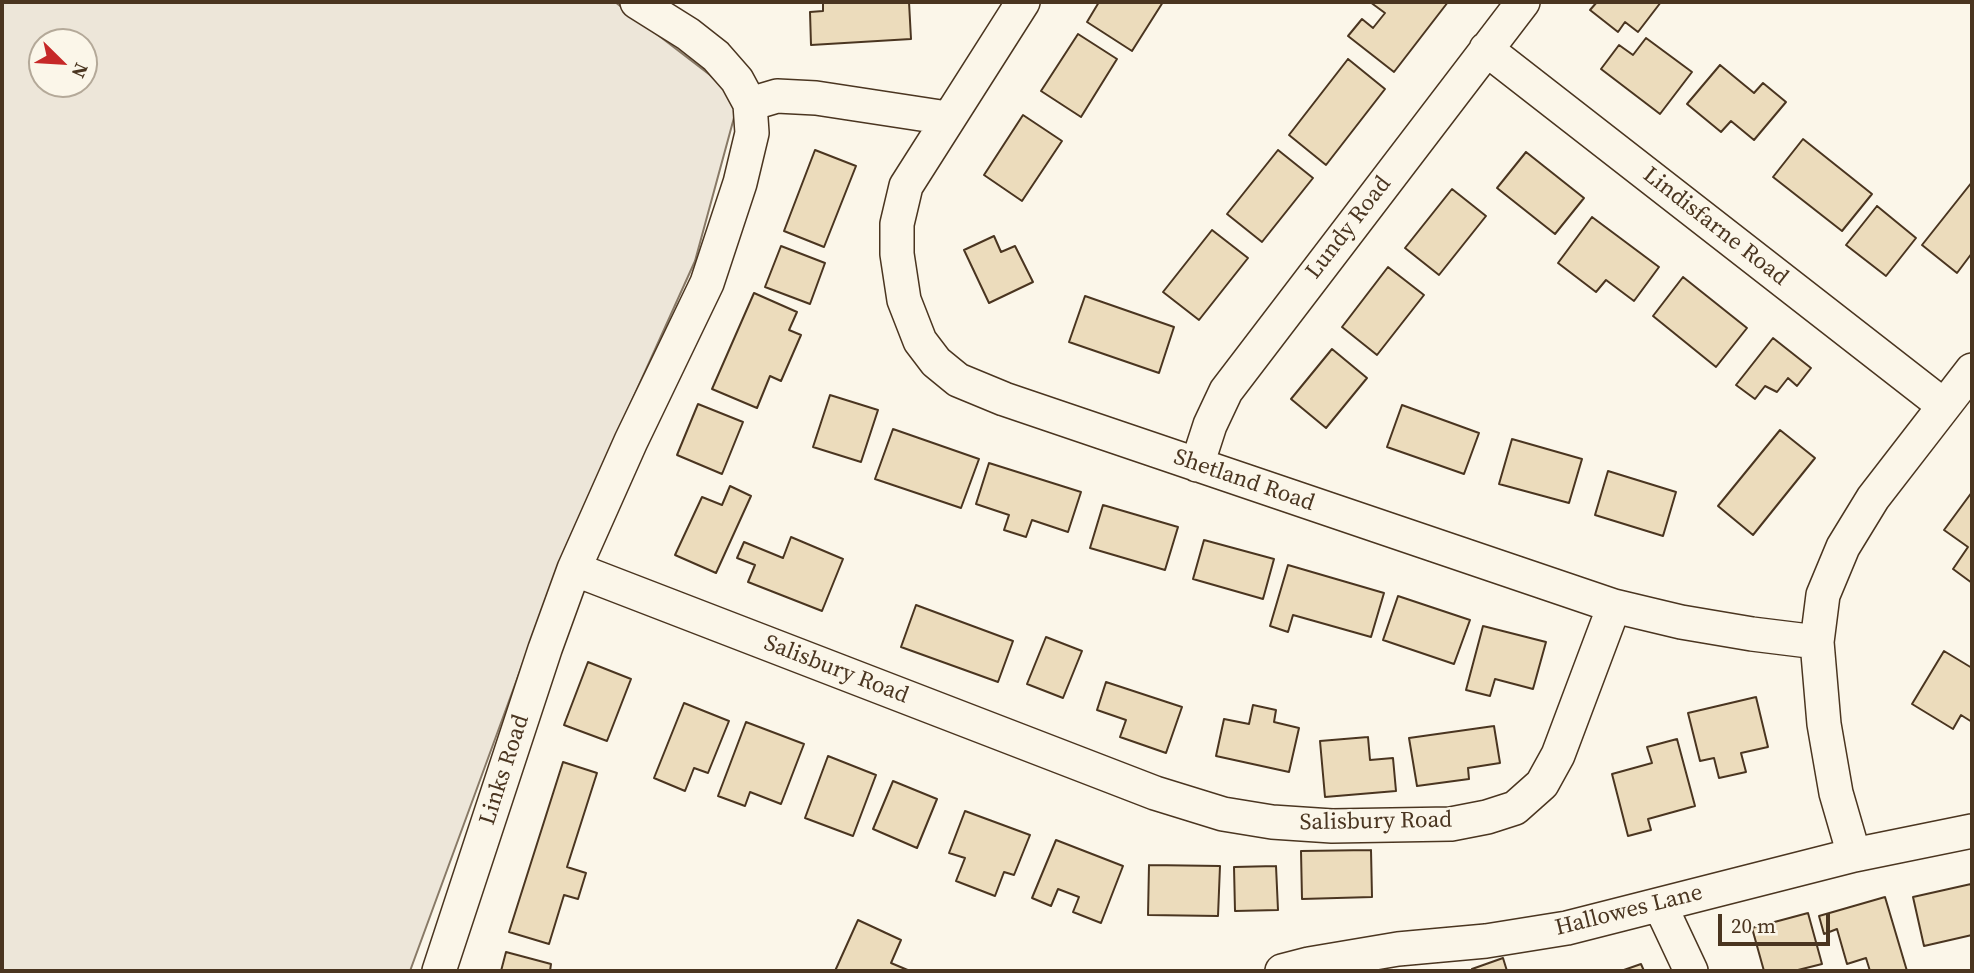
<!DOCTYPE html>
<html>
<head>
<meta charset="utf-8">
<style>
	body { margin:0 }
	#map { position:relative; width:1974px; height:973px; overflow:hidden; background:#fbf6e9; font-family:"Source Serif 4",serif }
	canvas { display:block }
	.frame { position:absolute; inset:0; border:4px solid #4a3520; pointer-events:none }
	.north { position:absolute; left:28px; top:28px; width:70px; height:70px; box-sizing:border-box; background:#fbf6e9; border:2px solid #b4a999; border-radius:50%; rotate:114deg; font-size:19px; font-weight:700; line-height:28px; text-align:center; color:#4a3520 }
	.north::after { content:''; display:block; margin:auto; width:24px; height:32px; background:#c62828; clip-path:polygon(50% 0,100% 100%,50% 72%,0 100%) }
	.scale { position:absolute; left:1718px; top:914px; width:112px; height:32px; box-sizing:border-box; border:4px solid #4a3520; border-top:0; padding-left:9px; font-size:21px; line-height:24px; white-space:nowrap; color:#4a3520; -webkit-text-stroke:5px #fbf6e9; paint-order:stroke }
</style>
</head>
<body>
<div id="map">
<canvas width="1974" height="973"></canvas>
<div class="frame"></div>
<div class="north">N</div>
<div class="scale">20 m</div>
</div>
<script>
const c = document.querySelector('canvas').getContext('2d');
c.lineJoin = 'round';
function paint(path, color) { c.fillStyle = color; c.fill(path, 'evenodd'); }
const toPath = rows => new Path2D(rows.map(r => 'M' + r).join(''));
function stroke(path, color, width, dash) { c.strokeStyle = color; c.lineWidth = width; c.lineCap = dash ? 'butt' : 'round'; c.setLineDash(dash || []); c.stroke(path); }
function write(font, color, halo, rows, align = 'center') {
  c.font = font + ' "Source Serif 4",serif'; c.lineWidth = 5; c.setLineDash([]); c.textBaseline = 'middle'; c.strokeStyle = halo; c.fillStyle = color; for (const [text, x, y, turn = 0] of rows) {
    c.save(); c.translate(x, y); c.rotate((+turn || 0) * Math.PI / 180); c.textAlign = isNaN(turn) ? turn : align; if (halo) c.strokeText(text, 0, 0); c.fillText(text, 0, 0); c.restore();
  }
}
const green = toPath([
	[2,2,615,2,710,75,738,103,695,261,564,551,410,971,2,971,2,2],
	[42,42,84,42,84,84,42,84,42,42]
]);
const building = toPath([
	[823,2,909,2,911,39,811,45,810,12,823,11,823,2],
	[1099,2,1163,2,1132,51,1087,22,1099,2],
	[1370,2,1448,2,1394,72,1348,36,1362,19,1373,28,1385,13,1370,2],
	[1597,2,1661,2,1638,32,1625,22,1618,32,1590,10,1597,2],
	[1078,34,1117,59,1081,117,1041,91,1078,34],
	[1646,38,1692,72,1660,114,1601,69,1619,45,1633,55,1646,38],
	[1348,59,1385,89,1326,165,1289,135,1348,59],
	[1720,65,1754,93,1763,83,1786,102,1754,140,1731,121,1721,132,1687,104,1720,65],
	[1023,115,1062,141,1022,201,984,175,1023,115],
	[1803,139,1872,194,1842,231,1773,177,1803,139],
	[815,150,856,166,824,247,784,231,815,150],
	[1278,150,1313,178,1262,242,1227,214,1278,150],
	[1526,152,1584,198,1555,234,1497,188,1526,152],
	[1972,182,1972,253,1957,273,1922,245,1972,182],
	[1452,189,1486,216,1439,275,1405,248,1452,189],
	[1877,206,1916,238,1886,276,1846,245,1877,206],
	[1592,217,1659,267,1634,301,1606,280,1596,292,1558,263,1592,217],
	[1212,230,1248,258,1199,320,1163,292,1212,230],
	[994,236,1001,252,1015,246,1033,282,989,303,964,250,994,236],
	[781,246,825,263,810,304,765,287,781,246],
	[1388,267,1424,295,1377,355,1342,327,1388,267],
	[1683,277,1747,328,1716,367,1653,316,1683,277],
	[754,293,797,312,789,330,801,335,781,381,770,376,757,408,712,389,754,293],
	[1085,296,1174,327,1159,373,1069,342,1085,296],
	[1773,338,1811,368,1797,386,1788,378,1777,392,1765,386,1755,399,1736,385,1773,338],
	[1332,349,1367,378,1326,428,1291,399,1332,349],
	[830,395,878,410,861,462,813,447,830,395],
	[698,404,743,422,722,474,677,455,698,404],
	[1402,405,1479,433,1464,474,1387,447,1402,405],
	[893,429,979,459,961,508,875,479,893,429],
	[1780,430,1815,458,1753,535,1718,506,1780,430],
	[1512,439,1582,459,1569,503,1499,484,1512,439],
	[989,463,1081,492,1068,532,1032,520,1026,537,1004,530,1009,515,976,504,989,463],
	[1608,471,1676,492,1663,536,1595,515,1608,471],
	[730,486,751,496,716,573,675,555,702,497,722,505,730,486],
	[1972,492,1972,583,1953,569,1968,547,1944,530,1972,492],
	[1103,505,1178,527,1165,570,1090,548,1103,505],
	[791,537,843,559,822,611,748,582,755,565,737,558,744,542,783,558,791,537],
	[1204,540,1274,559,1263,599,1193,579,1204,540],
	[1288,565,1384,593,1371,637,1293,615,1288,632,1270,626,1288,565],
	[1398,596,1470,620,1454,664,1383,640,1398,596],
	[916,605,1013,641,998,682,901,647,916,605],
	[1483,626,1546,642,1533,689,1495,679,1490,696,1466,690,1483,626],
	[1046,637,1082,651,1063,698,1027,684,1046,637],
	[1944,651,1972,668,1972,722,1961,715,1953,729,1912,704,1944,651],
	[588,662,631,679,607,741,564,725,588,662],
	[1106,682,1182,707,1166,753,1120,737,1126,720,1097,710,1106,682],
	[1756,697,1768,747,1741,753,1746,772,1719,778,1714,758,1700,761,1688,713,1756,697],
	[684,703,729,721,708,773,694,768,685,791,654,778,684,703],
	[1253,705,1276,710,1274,722,1299,728,1289,772,1216,756,1224,719,1249,724,1253,705],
	[746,722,804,744,781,804,750,792,745,806,718,796,746,722],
	[1494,726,1500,763,1468,768,1469,779,1417,786,1409,738,1494,726],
	[1368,737,1370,760,1393,758,1396,791,1325,797,1320,741,1368,737],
	[1677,739,1695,806,1648,819,1651,830,1628,836,1612,774,1652,763,1647,747,1677,739],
	[828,756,876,775,853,836,805,818,828,756],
	[563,762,597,773,567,867,586,873,578,899,564,895,549,944,509,932,563,762],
	[893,781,937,799,917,848,873,829,893,781],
	[965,811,1030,835,1014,875,1004,872,995,896,956,881,965,858,949,853,965,811],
	[1056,840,1123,866,1101,923,1073,912,1079,897,1058,889,1051,906,1032,898,1056,840],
	[1371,850,1372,897,1302,899,1301,851,1371,850],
	[1149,865,1220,866,1218,916,1148,915,1149,865],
	[1276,866,1278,910,1235,911,1234,867,1276,866],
	[1971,884,1972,935,1924,946,1913,897,1971,884],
	[1885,897,1907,971,1870,971,1866,958,1847,964,1837,929,1824,934,1819,916,1885,897],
	[1808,913,1822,964,1794,971,1764,971,1752,928,1808,913],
	[858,920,901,940,891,963,910,971,835,971,858,920],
	[506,952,551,964,550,971,501,971,506,952],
	[1503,958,1507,971,1473,971,1472,969,1503,958],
	[1641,964,1644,971,1621,971,1641,964]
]);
const minor = toPath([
	[637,2,688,34,716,56,737,80,750,104,752,133,740,183,707,283,631,441,574,569,1155,793,1223,814,1272,822,1332,826,1451,824,1487,817,1515,808,1542,784,1558,755,1614,606],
	[1023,2,906,186,897,224,897,254,904,300,920,341,936,362,958,380,1004,399,1614,606,1681,622,1752,634,1817,642],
	[1486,49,1943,405],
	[750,104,777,96,816,98,947,118],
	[1197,465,1210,425,1226,391,1523,2],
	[1854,855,1836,793,1824,724,1817,642,1823,595,1843,547,1873,498,1972,370],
	[1660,905,1691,971],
	[439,971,545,649,574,569],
	[1282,971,1309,964,1398,949,1486,941,1567,928,1854,855,1972,831]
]);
const streetNames = [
	["Lindisfarne Road",1715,227,38],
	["Lundy Road",1349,228,-52],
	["Shetland Road",1244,481,19],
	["Salisbury Road",836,670,21],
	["Links Road",505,770,-72],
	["Salisbury Road",1376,822,-1],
	["Hallowes Lane",1629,911,-14]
];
paint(green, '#ede6d9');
stroke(green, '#887966', 2);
paint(building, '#ecdcbc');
stroke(building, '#4a3520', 2);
stroke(minor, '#4a3520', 36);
stroke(minor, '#fbf6e9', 33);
write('23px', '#4a3520', '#fbf6e9', streetNames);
</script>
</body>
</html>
